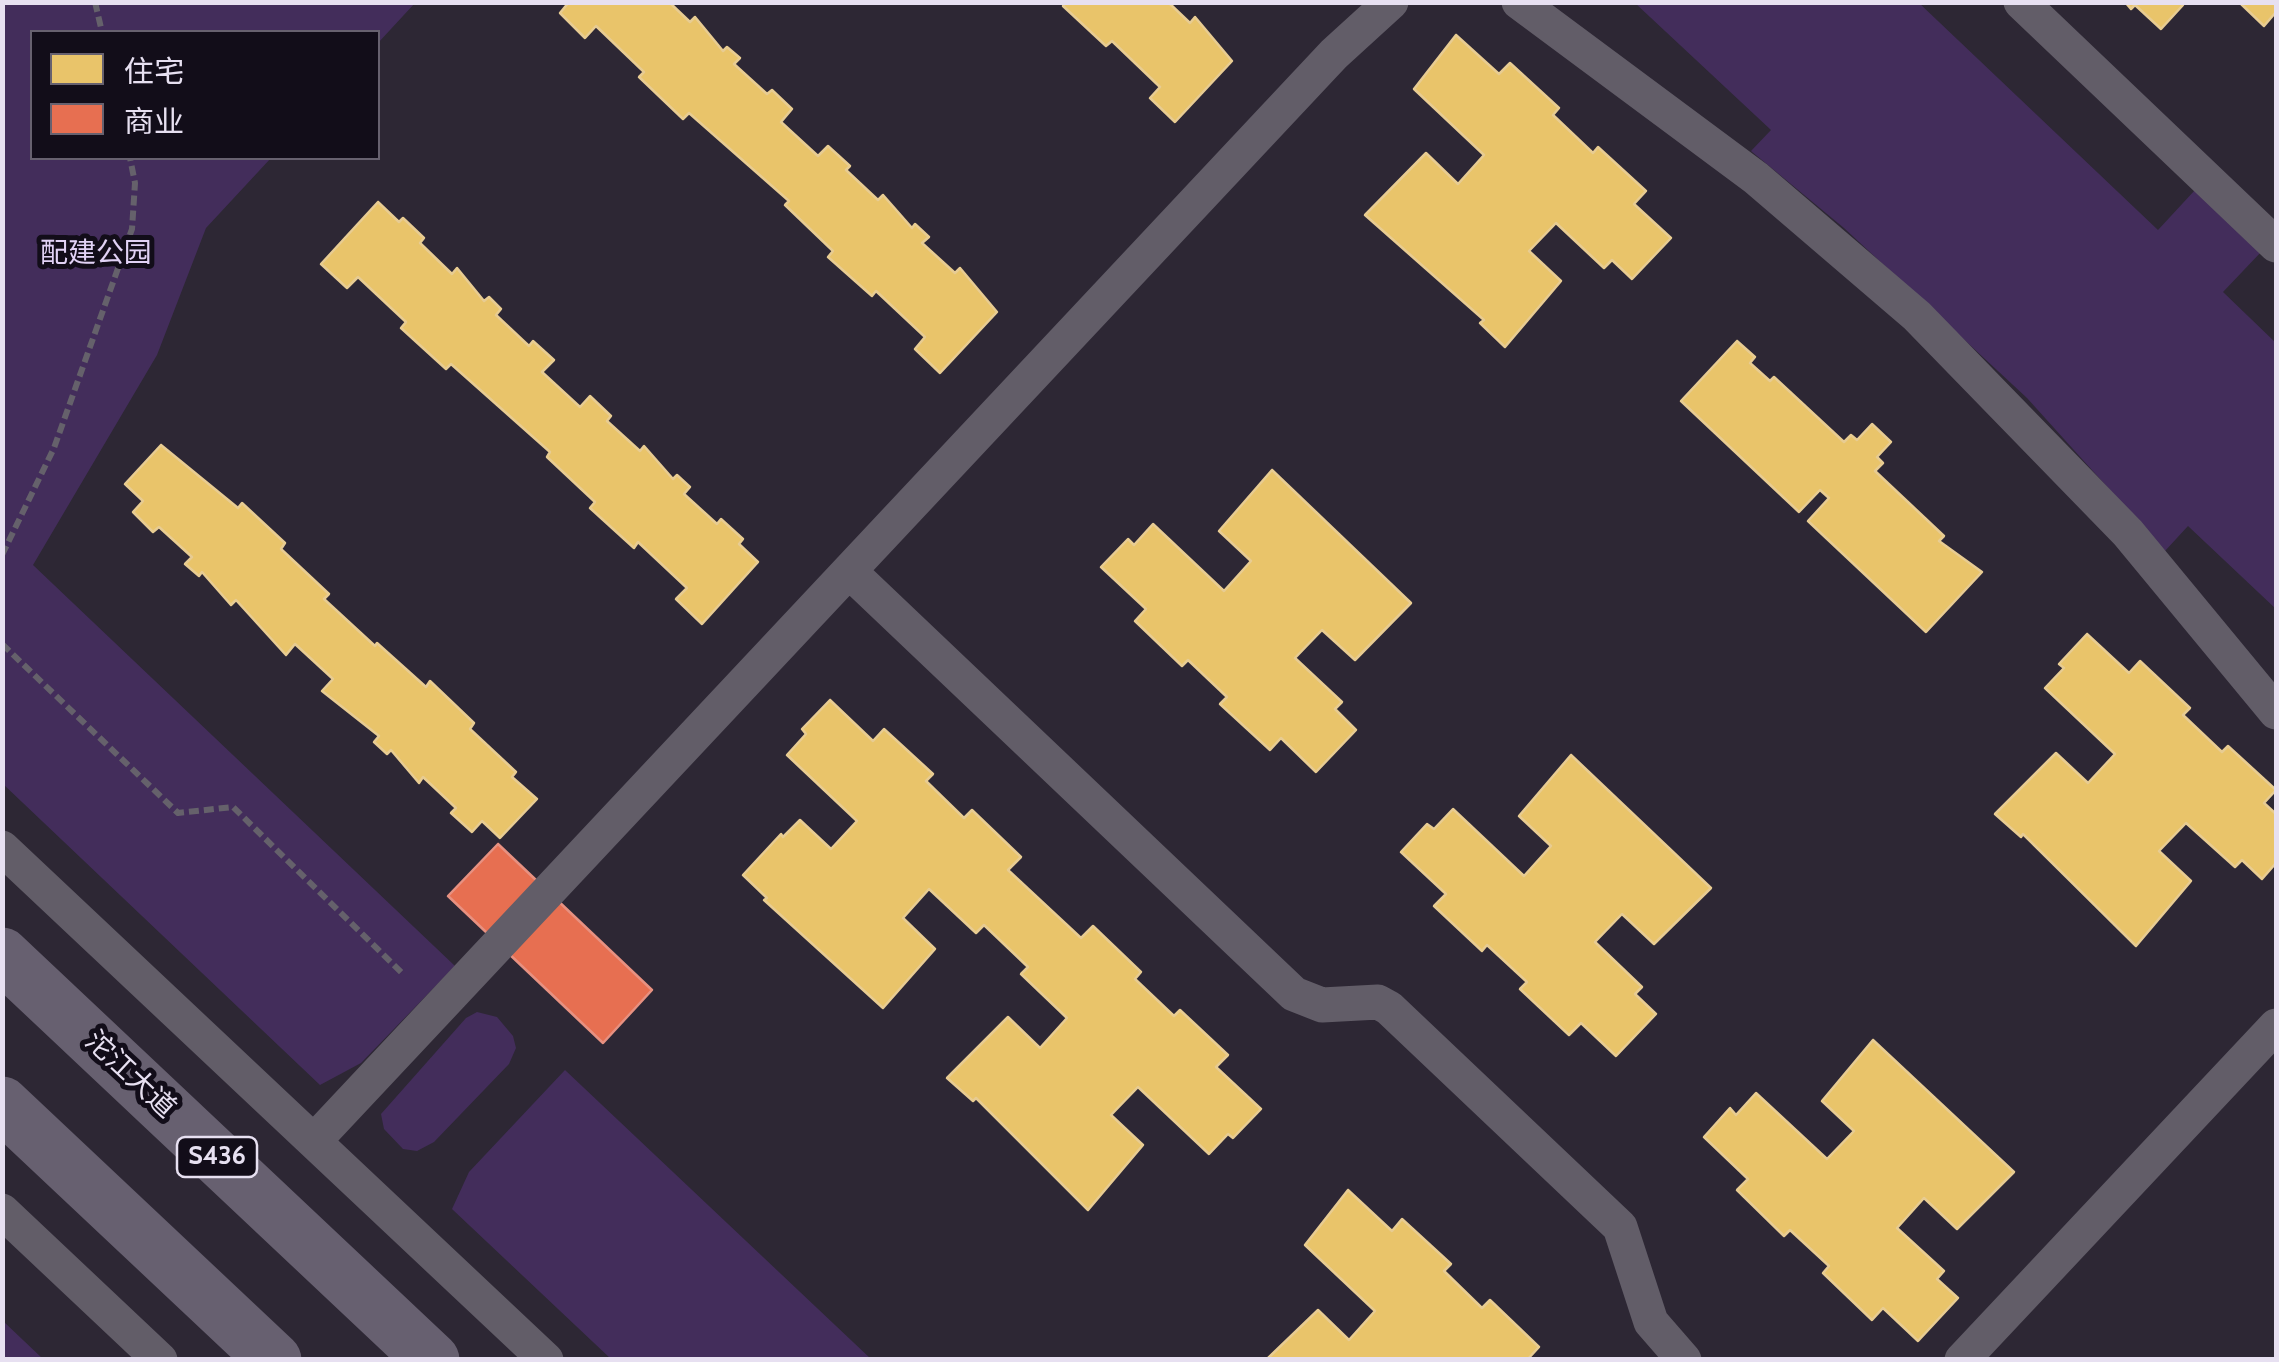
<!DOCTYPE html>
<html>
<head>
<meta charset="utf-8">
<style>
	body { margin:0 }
	#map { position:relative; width:2279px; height:1362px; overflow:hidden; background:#2d2734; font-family:Cabin,"Noto Sans SC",sans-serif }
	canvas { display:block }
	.frame { position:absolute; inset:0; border:5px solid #e7e0f1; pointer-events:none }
	.legend { position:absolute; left:30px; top:30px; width:350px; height:130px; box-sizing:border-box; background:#120d19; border:2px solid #67616f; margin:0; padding:12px 18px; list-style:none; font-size:30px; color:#e7e0f1 }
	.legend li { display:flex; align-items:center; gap:20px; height:50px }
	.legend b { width:50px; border:2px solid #67616f }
</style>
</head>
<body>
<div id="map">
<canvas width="2279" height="1362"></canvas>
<div class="frame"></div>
<ul class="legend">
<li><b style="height:28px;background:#e9c46a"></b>住宅</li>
<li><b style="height:28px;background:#e76f51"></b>商业</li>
</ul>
</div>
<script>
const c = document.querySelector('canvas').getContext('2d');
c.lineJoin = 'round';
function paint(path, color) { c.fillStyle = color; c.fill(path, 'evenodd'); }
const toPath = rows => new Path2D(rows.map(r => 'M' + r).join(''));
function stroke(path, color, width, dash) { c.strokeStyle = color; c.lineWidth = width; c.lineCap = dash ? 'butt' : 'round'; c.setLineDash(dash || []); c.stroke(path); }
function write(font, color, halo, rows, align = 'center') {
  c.font = font + ' Cabin,"Noto Sans SC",sans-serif'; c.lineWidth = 10; c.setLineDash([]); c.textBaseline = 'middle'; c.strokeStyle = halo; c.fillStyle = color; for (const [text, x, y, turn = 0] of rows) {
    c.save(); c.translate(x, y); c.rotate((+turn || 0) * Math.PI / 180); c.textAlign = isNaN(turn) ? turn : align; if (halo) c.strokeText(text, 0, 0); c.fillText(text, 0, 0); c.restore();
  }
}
const green = toPath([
	[2,3,415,3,378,43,378,32,32,32,32,158,271,158,206,228,157,355,33,565,455,966,361,1063,320,1085,3,784],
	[1635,3,1919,3,2158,230,2195,190,2262,251,2223,292,2276,343,2276,609,2188,526,2165,551,2027,398,1844,228,1751,151,1771,130],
	[477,1012,497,1017,513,1036,516,1048,509,1064,434,1142,417,1151,403,1149,384,1129,381,1114,466,1018],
	[565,1070,871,1359,611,1359,452,1209,469,1172],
	[2,1321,3,1321,43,1359,3,1359]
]);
const homes = toPath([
	[569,2,669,2,690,22,695,17,723,51,727,47,740,58,734,64,767,94,772,90,792,109,781,122,818,156,828,146,850,166,846,170,878,200,883,195,912,228,915,224,929,237,922,243,955,273,960,268,997,312,940,373,915,349,925,337,876,291,872,296,828,257,833,251,785,205,789,201,689,113,683,119,639,77,644,72,596,26,585,38,560,13,569,2],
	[1066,2,1168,2,1190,23,1195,17,1232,61,1175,122,1150,98,1160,87,1112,41,1106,46,1063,6,1066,2],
	[2125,2,2181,2,2183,5,2161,29,2135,5,2131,9,2125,2],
	[2239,2,2276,2,2276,12,2264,26,2239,2],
	[1456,35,1499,74,1510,63,1559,108,1553,115,1593,153,1598,147,1646,191,1634,204,1671,238,1632,279,1612,260,1604,268,1556,223,1529,251,1561,281,1505,347,1480,323,1484,320,1365,215,1426,153,1458,184,1484,155,1414,89,1456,35],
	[378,202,399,222,403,218,424,238,420,243,452,274,457,268,484,301,489,297,501,309,496,315,529,346,533,341,554,360,542,372,580,407,590,396,611,416,607,421,640,451,644,446,673,479,677,475,690,487,684,494,717,524,721,519,743,539,739,544,758,562,702,624,676,599,687,588,638,542,634,548,590,508,595,502,547,457,550,452,451,364,446,369,401,328,406,322,358,277,347,288,321,264,378,202],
	[1737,341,1755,357,1750,363,1770,381,1774,377,1844,442,1851,435,1857,440,1872,424,1891,442,1877,457,1883,463,1875,471,1944,536,1939,541,1982,572,1926,632,1808,521,1829,498,1820,490,1799,512,1681,401,1737,341],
	[161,445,238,508,242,503,285,543,281,549,329,594,324,599,375,646,377,643,426,687,430,681,474,723,470,729,516,772,512,777,537,799,500,838,482,821,472,832,451,813,456,808,423,777,419,783,391,750,387,754,374,742,379,736,322,691,333,679,295,644,286,655,236,600,231,605,202,572,199,576,185,564,192,557,159,527,153,532,133,512,143,501,125,484,161,445],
	[1272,470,1411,603,1355,660,1322,630,1295,658,1342,702,1335,709,1356,730,1316,772,1281,738,1270,750,1220,704,1227,697,1188,660,1182,666,1135,621,1146,609,1101,567,1128,539,1134,545,1153,524,1224,591,1251,561,1219,531,1272,470],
	[2087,634,2129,673,2140,661,2190,708,2183,715,2222,752,2228,746,2276,790,2264,803,2276,814,2276,863,2262,879,2242,860,2235,867,2186,823,2159,851,2191,881,2136,946,2023,834,2021,837,1995,814,2056,753,2088,783,2115,754,2045,688,2064,668,2059,664,2087,634],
	[830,700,873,741,884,729,933,774,926,781,964,818,972,810,1021,857,1008,870,1081,938,1093,926,1141,972,1135,979,1174,1016,1180,1010,1228,1055,1216,1067,1261,1109,1233,1138,1228,1134,1209,1154,1138,1087,1111,1115,1143,1145,1088,1210,976,1098,973,1101,947,1078,1008,1017,1040,1048,1067,1018,1021,974,1028,967,984,925,976,933,929,889,903,918,935,949,883,1008,764,900,767,898,743,875,781,834,783,837,800,820,831,849,857,821,787,755,806,734,802,729,830,700],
	[1571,755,1711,888,1654,944,1622,914,1595,942,1642,987,1635,994,1656,1014,1616,1056,1581,1023,1569,1035,1520,989,1527,982,1487,945,1482,951,1434,906,1446,894,1401,852,1427,824,1434,829,1453,809,1524,876,1551,846,1519,816,1571,755],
	[1873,1040,2014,1172,1957,1229,1924,1198,1897,1228,1944,1271,1937,1279,1958,1298,1918,1341,1883,1308,1872,1320,1823,1273,1829,1266,1790,1230,1784,1236,1737,1190,1748,1179,1704,1137,1730,1108,1736,1115,1756,1093,1827,1159,1854,1131,1822,1101,1873,1040],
	[1348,1190,1392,1231,1402,1219,1451,1264,1444,1271,1482,1308,1490,1300,1539,1347,1527,1360,1266,1360,1318,1310,1349,1340,1375,1311,1305,1245,1348,1190]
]);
const shops = toPath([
	[498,844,652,990,603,1043,448,896,498,844]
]);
const path = toPath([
	[95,2,102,32],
	[2,555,54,448,132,229,135,183,130,158],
	[2,644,178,813,233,807,404,975]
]);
const lane = toPath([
	[1519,2,1756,178,1917,316,2128,533,2276,712],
	[2021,2,2276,245],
	[849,571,1294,994,1322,1005,1378,1002,1389,1008,1620,1227,1651,1322,1684,1360],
	[2,848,546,1360],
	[314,1141,1334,54,1391,2],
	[2,1211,160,1360],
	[1962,1360,2276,1026]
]);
const highway = toPath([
	[2,955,432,1360],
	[2,1104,274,1360]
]);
const shields = [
	[217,1157,80]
];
const shieldNames = [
	["S436",217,1157]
];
const parkNames = [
	["配建公园",96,254]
];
const streetNames = [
	["沱江大道",130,1075,43]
];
paint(green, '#432d5b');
paint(homes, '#e9c46a');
stroke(homes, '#e8cc92', 2.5);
paint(shops, '#e76f51');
stroke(shops, '#e79181', 2.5);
stroke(path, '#65616b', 6, [10, 5]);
stroke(lane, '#625d68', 35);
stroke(highway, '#676070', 55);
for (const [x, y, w] of shields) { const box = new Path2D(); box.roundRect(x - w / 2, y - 20, w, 40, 8); c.fillStyle = '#120d19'; c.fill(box); stroke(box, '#e7e0f1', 2.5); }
write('bold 25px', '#e7e0f1', null, shieldNames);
write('28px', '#e1d2f5', '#120d19', parkNames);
write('28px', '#e7e0f1', '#120d19', streetNames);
</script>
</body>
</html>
